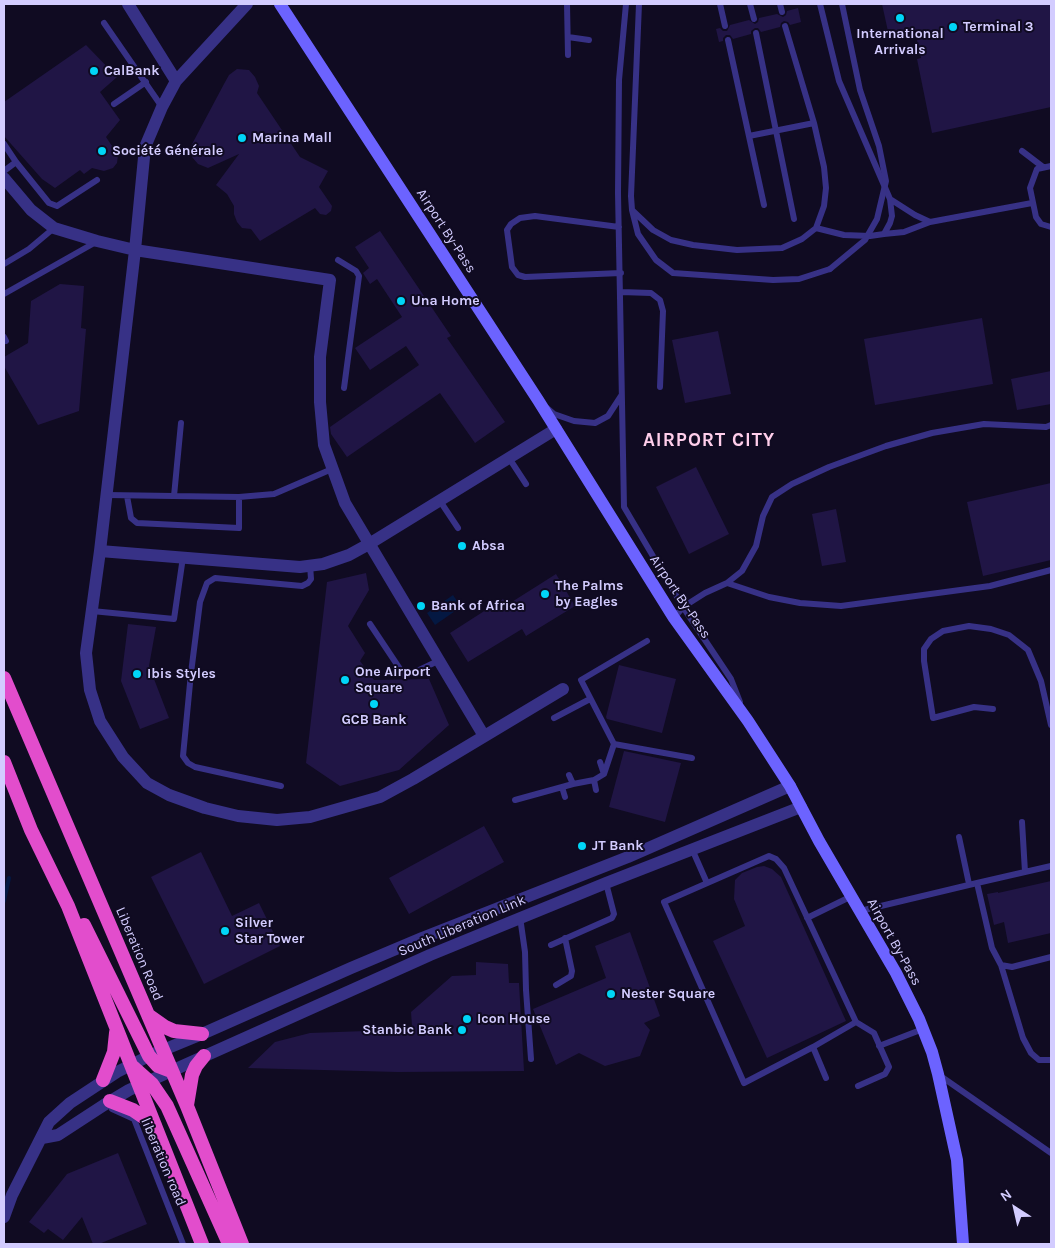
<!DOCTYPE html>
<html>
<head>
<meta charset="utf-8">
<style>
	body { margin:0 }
	#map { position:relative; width:1055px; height:1248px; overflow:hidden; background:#100b22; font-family:Karla,sans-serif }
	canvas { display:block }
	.frame { position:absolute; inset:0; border:5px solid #d3ccff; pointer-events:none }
	.north { position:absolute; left:990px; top:1183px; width:50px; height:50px; -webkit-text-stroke:4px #100b22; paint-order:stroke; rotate:325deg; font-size:14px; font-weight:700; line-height:20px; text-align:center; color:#d3ccff }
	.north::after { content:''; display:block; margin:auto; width:18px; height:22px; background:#d3ccff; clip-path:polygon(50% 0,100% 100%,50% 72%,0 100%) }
</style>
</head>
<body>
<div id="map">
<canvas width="1055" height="1248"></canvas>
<div class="frame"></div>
<div class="north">N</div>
</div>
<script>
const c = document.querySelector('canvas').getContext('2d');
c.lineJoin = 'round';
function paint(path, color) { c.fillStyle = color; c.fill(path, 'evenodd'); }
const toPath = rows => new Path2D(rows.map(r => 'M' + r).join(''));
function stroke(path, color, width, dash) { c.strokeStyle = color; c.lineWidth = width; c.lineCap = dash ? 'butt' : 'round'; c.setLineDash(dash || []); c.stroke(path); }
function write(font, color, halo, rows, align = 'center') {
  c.font = font + ' Karla,sans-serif'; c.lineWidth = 4; c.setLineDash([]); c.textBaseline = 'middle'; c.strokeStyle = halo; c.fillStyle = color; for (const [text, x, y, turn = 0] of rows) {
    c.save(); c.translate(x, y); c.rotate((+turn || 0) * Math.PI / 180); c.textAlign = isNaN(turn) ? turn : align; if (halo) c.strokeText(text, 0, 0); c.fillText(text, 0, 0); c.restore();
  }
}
const water = toPath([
	[453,595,461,607,435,625,427,613]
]);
const stream = toPath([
	[4,901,9,878]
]);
const building = toPath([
	[882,4,1051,4,1051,107,932,133,917,59,921,58,915,31,889,36],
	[798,8,801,22,790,25,788,22,784,21,781,23,780,27,761,32,758,28,755,28,751,31,751,34,733,39,730,35,726,35,723,38,723,41,719,42,716,29,720,28,723,31,727,31,730,25,749,20,755,24,758,22,759,18,777,14,783,17,786,15,787,11],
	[86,45,117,77,100,92,120,120,106,137,118,155,117,163,113,168,104,171,92,168,84,174,80,170,55,188,42,179,4,136,4,102],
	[237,69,249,70,255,77,259,86,257,93,300,157,328,171,319,187,332,206,331,211,326,215,320,214,315,208,260,241,251,229,242,228,237,222,234,214,234,206,227,194,216,185,239,154,208,168,198,164,192,157,191,146,224,84,229,75],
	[380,231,451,336,447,338,505,422,475,443,440,393,347,457,331,434,330,427,419,365,406,346,370,370,355,348,402,317,377,279,370,284,363,273,369,268,355,247],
	[60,284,84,286,81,328,86,329,79,411,38,425,4,366,4,357,28,343,31,301],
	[982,318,993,384,875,405,864,339],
	[718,331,731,394,685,403,672,340],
	[1051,371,1051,404,1017,410,1011,379],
	[696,467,729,534,689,554,656,487],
	[1051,483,1051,560,983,576,967,502],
	[836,509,846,562,822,566,812,514],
	[366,573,369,590,348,626,365,653,360,661,374,680,429,679,449,725,399,770,340,786,306,763,327,582],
	[556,574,575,606,526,636,522,629,468,662,450,633,503,599,507,605],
	[128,624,156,627,149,666,169,718,140,729,121,681],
	[619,665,676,679,662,733,607,719,606,717],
	[624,751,681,763,665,822,609,807],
	[484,826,504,862,409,914,389,878],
	[201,852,232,916,259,903,280,946,204,984,151,877],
	[764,866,772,869,781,877,846,1021,767,1058,713,941,745,926,734,899,735,880,742,873,757,867],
	[1051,881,1051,933,1008,943,1004,922,994,925,987,894,998,892,998,893],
	[630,932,660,1016,644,1023,650,1030,640,1056,605,1066,579,1053,556,1065,533,1009,606,978,595,946],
	[476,962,508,964,509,983,519,983,524,1071,398,1072,248,1068,275,1042,310,1033,366,1031,412,1026,411,1012,452,976,476,975],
	[118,1153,147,1224,99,1244,93,1244,82,1217,63,1240,48,1229,44,1233,29,1222,67,1174]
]);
const service = toPath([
	[567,4,568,55],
	[626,4,619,80,618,193,624,507,683,607,731,679,740,702],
	[639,4,631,196,632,210,638,234,656,260,673,273,773,280,799,279,830,269],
	[720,4,725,26],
	[750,4,754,19],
	[780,4,782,12],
	[104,23,162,107],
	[756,33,794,219],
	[568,37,589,40],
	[728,40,764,205],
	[114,104,146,82],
	[749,136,814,123],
	[4,144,16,162,49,203,57,206,97,180],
	[1022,151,1043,167],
	[1051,166,1037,169,1030,188,1036,217,1041,224,1051,227],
	[4,171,16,162],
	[890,199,915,215,930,222],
	[633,211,653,230,671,240,693,245,737,250,782,248,802,239,816,228,824,206,826,188,824,167,814,123,785,26],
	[619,227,535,216,520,218,511,224,507,230,512,267,518,275,525,277,621,273],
	[816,228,844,235,870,236,884,234,890,223,892,216,890,199,839,81,820,4],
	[884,234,904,232,930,222,1032,203],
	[338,260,356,271,359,276,344,388],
	[4,264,29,249,54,228],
	[621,292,651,293,660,300,663,311,660,387],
	[4,294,96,242],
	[4,337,6,341],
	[547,408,554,414,574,421,595,423,608,416,621,396],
	[509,458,526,484],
	[107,495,239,497,274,494,332,469],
	[127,496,131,518,137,523,239,528,239,497],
	[174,496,181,423],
	[440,501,458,528],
	[727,583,769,597,800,603,841,606,990,586,1051,570],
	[92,611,174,619,183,557],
	[674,618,683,607,705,593,727,583,742,571,756,546,763,516,772,497,792,484,829,467,886,446,932,433,984,424,1046,427,1051,425],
	[370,624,404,675,417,671,438,661],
	[993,709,974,707,933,718,924,661,924,649,931,639,943,631,969,626,991,629,1009,635,1028,650,1041,681,1051,725],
	[554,718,590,699],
	[614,744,581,680,647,641],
	[600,762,604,774],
	[569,775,573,784],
	[594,780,596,790],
	[281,786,195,767,188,763,183,756,191,673,200,602,207,583,215,578,302,586,308,583,311,579,310,565],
	[562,787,565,797],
	[515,800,573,784,594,780,604,774,614,744,692,758],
	[1022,822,1025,872],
	[959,837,969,884],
	[692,849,707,883],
	[977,883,1051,866],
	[860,911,977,883,992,948,1001,965,1012,967,1051,957],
	[520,917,525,952,526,990,531,1059],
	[807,918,852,896],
	[551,945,612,918,614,914,606,883],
	[1001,965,1023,1038,1031,1053,1039,1060,1051,1060],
	[556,985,571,976,572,971,565,938],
	[856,1022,813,1047,744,1083,664,902,769,856,776,859,784,868,856,1022,874,1033,889,1067,885,1074,858,1086],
	[879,1046,923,1029],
	[813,1047,826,1078],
	[939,1075,1051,1153],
	[112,1109,134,1119,183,1244]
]);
const minor = toPath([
	[128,4,176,81],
	[247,4,176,81,162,107,145,147,135,250,100,551,86,653,90,690,100,721,123,757,147,783,169,795,205,808,238,816,277,820,310,817,380,797,413,779,563,689],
	[4,178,31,210,54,228,97,241,135,250,330,280,320,357,320,402,324,445,345,503,484,736],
	[100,551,300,567,323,564,349,555,369,544,556,429]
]);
const tertiary = toPath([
	[42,1138,58,1135,104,1105,129,1090,430,955,606,883,801,807],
	[4,1217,12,1195,49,1122,70,1103,117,1072,151,1055,202,1034,351,968,422,938,628,857,790,786]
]);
const secondary = toPath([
	[280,4,538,400,674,618,748,721,790,786,819,841,896,973,919,1019,932,1052,938,1074,957,1160,963,1244]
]);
const trunk = toPath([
	[4,678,187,1106,242,1244],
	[4,762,31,830,68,906,202,1244],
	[84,925,149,1056,158,1066,171,1071],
	[148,1015,165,1027,174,1031,202,1034],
	[133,1067,152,1084,167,1106,229,1244],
	[103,1080,114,1052,116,1033],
	[110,1101,133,1110,155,1125],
	[187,1105,192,1075,196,1066,204,1056]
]);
const serviceBridge = toPath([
	[830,269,865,240,877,219,886,181,879,146,860,90,842,4]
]);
const markers = [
	[900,18,5,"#00d5f7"],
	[953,27,5,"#00d5f7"],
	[94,71,5,"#00d5f7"],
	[242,138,5,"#00d5f7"],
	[102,151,5,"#00d5f7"],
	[401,301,5,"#00d5f7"],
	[462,546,5,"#00d5f7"],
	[545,594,5,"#00d5f7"],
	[421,606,5,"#00d5f7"],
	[137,674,5,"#00d5f7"],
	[345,680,5,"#00d5f7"],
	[374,704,5,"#00d5f7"],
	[582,846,5,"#00d5f7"],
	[225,931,5,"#00d5f7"],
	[611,994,5,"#00d5f7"],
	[467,1019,5,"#00d5f7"],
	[462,1030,5,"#00d5f7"]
];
const poiNames = [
	["Terminal 3",963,27],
	["International",900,34,"center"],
	["Arrivals",900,50,"center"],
	["CalBank",104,71],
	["Marina Mall",252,138],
	["Société Générale",112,151],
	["Una Home",411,301],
	["Absa",472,546],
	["The Palms",555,586],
	["by Eagles",555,602],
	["Bank of Africa",431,606],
	["One Airport",355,672],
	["Square",355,688],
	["Ibis Styles",147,674],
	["GCB Bank",374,720,"center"],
	["JT Bank",592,846],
	["Silver",235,923],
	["Star Tower",235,939],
	["Nester Square",621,994],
	["Icon House",477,1019],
	["Stanbic Bank",452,1030,"right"]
];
const streetNames = [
	["Airport By-Pass",446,231,57],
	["Airport By-Pass",680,597,56],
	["South Liberation Link",462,926,-23],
	["Airport By-Pass",894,942,61],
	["Liberation Road",139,954,67],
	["liberation road",163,1162,67]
];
const districtNames = [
	["AIRPORT CITY",709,441]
];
paint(water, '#041842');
stroke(stream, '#041842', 4);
paint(building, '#201545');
stroke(service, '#373186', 6);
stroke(minor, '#373186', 12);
stroke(tertiary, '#373186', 12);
stroke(secondary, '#6c63ff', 12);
stroke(trunk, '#e24dcc', 14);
stroke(serviceBridge, '#373186', 6);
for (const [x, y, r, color] of markers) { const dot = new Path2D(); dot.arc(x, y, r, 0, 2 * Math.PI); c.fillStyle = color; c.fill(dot); stroke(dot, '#100b22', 2); }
write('bold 14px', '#d3ccff', '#100b22', poiNames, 'left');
write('14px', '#d3ccff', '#100b22', streetNames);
c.letterSpacing = '1px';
write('bold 19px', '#ffceeb', '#100b22', districtNames);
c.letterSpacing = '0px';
</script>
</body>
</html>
